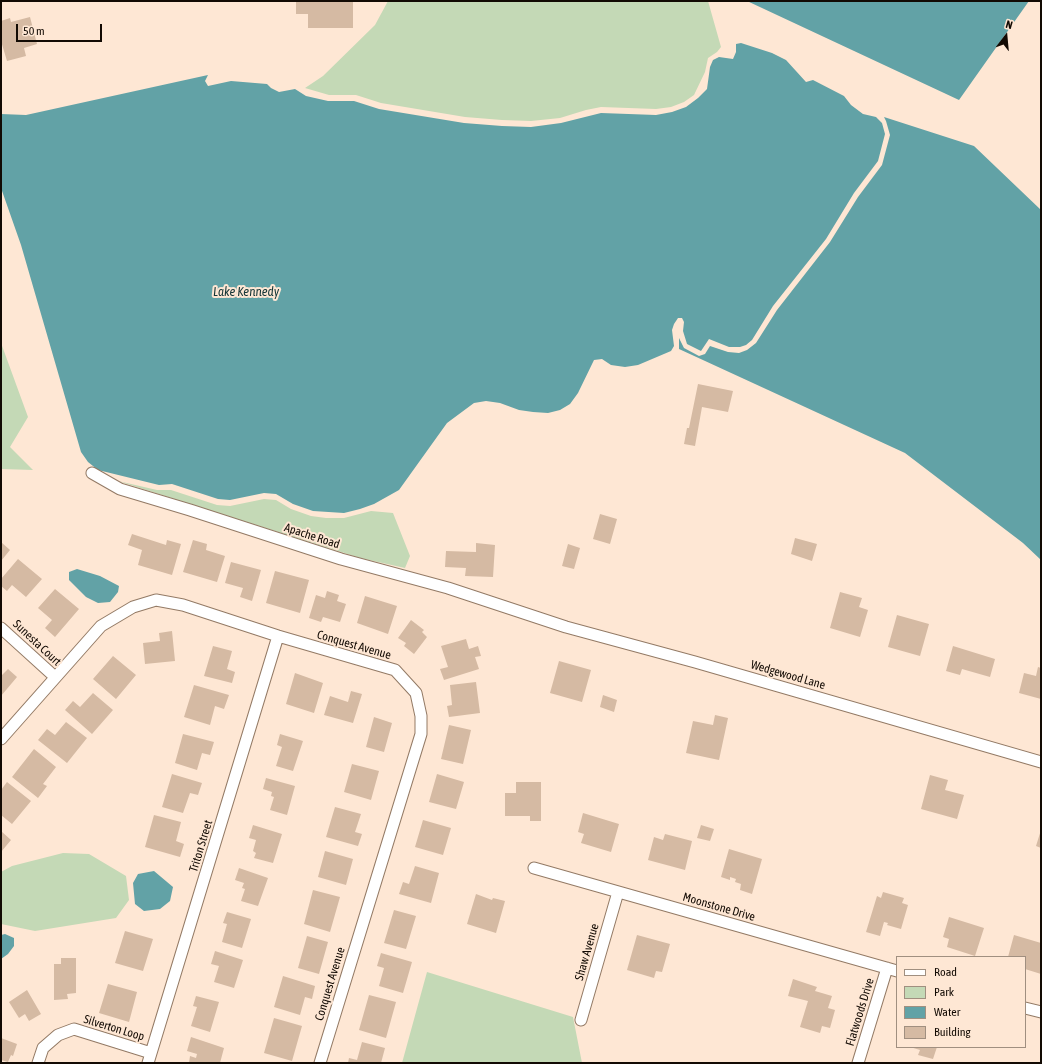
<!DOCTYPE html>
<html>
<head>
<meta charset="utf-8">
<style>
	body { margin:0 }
	#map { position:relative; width:1042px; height:1064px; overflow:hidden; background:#fee7d4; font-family:"Asap Condensed",sans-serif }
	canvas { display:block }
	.frame { position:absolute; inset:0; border:2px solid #120a03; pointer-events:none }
	.legend { position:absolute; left:896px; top:956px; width:130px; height:92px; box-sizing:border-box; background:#fee7d4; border:1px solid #a08f80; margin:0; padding:5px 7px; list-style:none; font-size:12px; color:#120a03 }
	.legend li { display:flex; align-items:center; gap:8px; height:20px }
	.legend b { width:20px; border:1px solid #a08f80 }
	.north { position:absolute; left:986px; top:16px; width:40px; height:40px; -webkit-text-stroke:3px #fee7d4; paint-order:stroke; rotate:16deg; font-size:11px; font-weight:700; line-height:16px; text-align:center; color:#120a03 }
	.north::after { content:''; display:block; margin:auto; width:14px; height:18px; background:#120a03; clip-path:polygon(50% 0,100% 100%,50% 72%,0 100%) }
	.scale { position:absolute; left:16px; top:24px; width:86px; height:18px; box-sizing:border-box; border:2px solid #120a03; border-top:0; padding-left:5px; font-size:12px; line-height:14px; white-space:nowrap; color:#120a03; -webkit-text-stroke:3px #fee7d4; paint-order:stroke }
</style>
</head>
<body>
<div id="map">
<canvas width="1042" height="1064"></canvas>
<div class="frame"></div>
<ul class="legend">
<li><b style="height:5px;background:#fff"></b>Road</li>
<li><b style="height:11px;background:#c4d9b6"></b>Park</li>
<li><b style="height:11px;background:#62a2a6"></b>Water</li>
<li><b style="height:11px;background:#d5baa3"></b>Building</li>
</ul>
<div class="north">N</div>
<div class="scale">50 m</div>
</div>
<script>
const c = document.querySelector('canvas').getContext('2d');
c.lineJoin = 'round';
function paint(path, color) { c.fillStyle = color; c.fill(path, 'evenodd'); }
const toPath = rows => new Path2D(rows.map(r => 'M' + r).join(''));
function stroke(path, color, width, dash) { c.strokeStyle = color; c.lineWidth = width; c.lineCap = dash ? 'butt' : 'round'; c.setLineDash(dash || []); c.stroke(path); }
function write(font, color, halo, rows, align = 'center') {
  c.font = font + ' "Asap Condensed",sans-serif'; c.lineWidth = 4; c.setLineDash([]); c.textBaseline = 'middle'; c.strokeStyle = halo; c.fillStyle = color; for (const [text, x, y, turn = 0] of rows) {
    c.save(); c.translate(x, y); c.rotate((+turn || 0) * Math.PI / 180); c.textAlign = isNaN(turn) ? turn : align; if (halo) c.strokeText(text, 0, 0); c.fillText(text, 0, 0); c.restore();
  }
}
const green = toPath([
	[388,1,708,1,721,47,717,52,708,58,705,72,694,95,684,102,671,107,656,109,601,107,586,110,560,118,531,121,502,120,465,117,381,103,356,95,329,95,305,88,323,76,375,25],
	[1,343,28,417,10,447,33,470,1,469],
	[118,481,157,490,171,490,217,505,230,506,264,499,276,500,291,509,311,516,326,518,344,518,371,511,393,513,410,556,405,568,360,558],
	[63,853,89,854,126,876,129,900,116,918,35,931,1,924,1,872,12,866],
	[427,972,573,1017,582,1063,402,1063]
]);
const water = toPath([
	[747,1,1029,1,959,100],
	[741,43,772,53,786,60,806,82,813,80,844,96,851,105,863,114,876,117,882,123,885,134,878,161,854,193,826,239,773,306,752,340,746,345,740,347,729,347,709,339,701,351,687,344,683,331,684,322,682,318,678,318,674,324,672,330,674,346,671,351,638,365,625,367,611,365,602,359,594,360,578,393,570,404,560,410,548,413,533,412,519,410,500,403,486,401,474,403,447,423,399,490,374,504,360,509,344,513,313,511,293,504,276,494,264,493,230,500,218,499,172,484,159,485,98,470,88,462,81,452,21,245,1,188,1,114,26,115,208,75,205,81,208,86,231,81,267,84,271,88,279,92,295,89,306,96,328,101,354,101,379,109,464,123,502,126,531,127,561,123,601,113,656,115,672,112,686,107,698,98,707,89,710,67,713,60,719,57,733,59,736,52,736,44],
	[884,117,974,146,1041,210,1041,560,1023,543,905,453,679,349,679,338,684,348,699,356,705,354,710,346,728,352,739,353,747,350,756,343,777,310,830,242,858,197,882,165,890,135,886,121],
	[77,569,100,576,119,586,118,592,110,602,98,603,86,597,69,580,69,572],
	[154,871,173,887,170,901,160,909,144,911,135,904,133,883,138,874],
	[5,934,14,938,14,946,8,954,1,959,1,935]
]);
const building = toPath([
	[296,1,353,1,353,28,308,28,308,14,296,14],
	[30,17,37,44,24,48,26,56,7,61,1,41,1,21,10,18,11,22],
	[698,384,733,391,728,412,702,407,695,446,684,444,687,428,689,428],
	[600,514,617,519,610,544,593,539],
	[132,534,166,545,167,540,181,544,172,575,138,565,142,550,128,545],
	[795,538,817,544,812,561,791,554],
	[193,540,207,544,206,550,225,556,217,582,183,572],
	[1,542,10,550,1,561],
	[476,543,495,545,493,577,465,576,466,568,445,567,446,551,476,552],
	[568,544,580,548,574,569,562,566],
	[18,559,42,579,26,597,12,585,7,591,1,586,1,579],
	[231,562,261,570,252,601,240,597,243,588,225,583],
	[275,571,309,580,300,613,266,603],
	[55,589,79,609,55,637,45,628,52,620,38,608],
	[327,591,339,595,337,601,346,604,340,622,323,617,321,622,309,618,316,595,325,598],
	[840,592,862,598,859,607,868,610,860,637,830,628],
	[365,596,397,606,388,634,357,623],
	[897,615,929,624,920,656,888,647],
	[411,620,424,630,422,632,427,637,414,654,404,646,406,643,398,638],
	[172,631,175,661,145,664,143,643,160,641,159,633],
	[466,639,469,649,478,646,481,656,475,657,479,669,444,680,440,669,448,667,441,646],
	[213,646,232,651,227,669,235,672,232,683,204,676],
	[953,646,995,659,990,677,962,669,960,675,946,671],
	[113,656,136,675,116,699,93,679],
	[559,661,591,670,582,702,550,693],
	[1038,667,1041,668,1041,699,1019,693,1024,673,1036,676],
	[8,669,17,677,1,696,1,675,2,675],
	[295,673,323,683,314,713,286,704],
	[476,682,480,713,449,717,447,706,452,705,450,685],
	[194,685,229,695,224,709,215,706,210,725,184,717],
	[351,691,362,694,353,723,324,715,330,696,348,702],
	[93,693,113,710,92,734,65,710,73,701,80,707],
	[603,695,617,700,614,712,600,707],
	[715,715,728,718,719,760,686,753,693,721,713,725],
	[374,717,392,723,384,752,366,747],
	[66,722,87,738,67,763,38,740,47,729,55,735],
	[449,725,471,730,463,764,441,759],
	[183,734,214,742,210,755,202,753,197,770,175,763],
	[280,734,303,741,293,771,276,766,282,747,277,745],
	[34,749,56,767,43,784,47,786,38,798,12,777],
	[352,764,379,771,371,800,344,792],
	[172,774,202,783,198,795,190,793,183,813,162,807],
	[437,774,464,782,456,809,429,802],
	[930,775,948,780,945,790,964,795,957,819,921,809],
	[266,778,295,786,287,815,270,810,274,797,271,796,272,792,263,789],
	[7,782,31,801,12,824,1,815,1,790],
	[516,782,541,782,541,821,530,821,530,816,505,816,505,793,516,793],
	[335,807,361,814,355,832,362,834,358,846,326,837],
	[583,813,619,824,611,852,581,843,584,834,578,832],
	[154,815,181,822,176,841,184,844,180,857,145,847],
	[423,820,451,828,443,855,415,847],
	[253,825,282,834,273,863,254,858,256,853,253,851,256,840,249,838],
	[701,825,714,829,710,841,697,838],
	[1041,830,1041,848,1036,846],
	[1,831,11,840,1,852],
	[665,834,692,841,685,870,648,860,654,837,663,840],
	[729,849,762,859,752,894,740,890,741,884,735,882,736,879,730,877,730,880,721,877],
	[325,851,353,859,346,885,318,877],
	[415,866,439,873,431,903,399,894,403,882,409,884],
	[239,868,268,878,258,906,241,901,245,889,242,888,244,883,235,880],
	[313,890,340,897,330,932,304,924],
	[883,892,904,898,902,903,908,905,901,929,887,925,888,923,884,922,880,936,866,932,877,896,881,898],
	[476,894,492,900,493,898,505,901,496,933,467,924],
	[394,910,416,916,406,949,384,943],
	[227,912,251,919,242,948,222,942,227,924,223,923],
	[949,917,984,928,975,956,947,947,949,939,943,937],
	[125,931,153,939,143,971,115,963],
	[637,935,670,944,662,972,656,971,654,978,627,970],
	[1014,935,1041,943,1041,974,1025,969,1025,957,1008,957],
	[307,936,328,942,319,974,298,968],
	[215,951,243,960,234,988,214,982,219,966,211,964],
	[381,953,412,962,403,993,379,986,384,968,377,966],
	[61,958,76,958,76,993,67,994,68,999,54,1000,54,964,61,964],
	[283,976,315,986,312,999,305,997,300,1015,274,1007],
	[793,979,817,987,815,991,832,996,828,1008,835,1010,830,1028,822,1026,820,1033,800,1027,808,1001,788,996],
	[108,984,137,992,129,1022,99,1013],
	[27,990,41,1014,29,1021,25,1014,19,1018,9,1002],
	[369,995,396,1002,386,1038,359,1030],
	[196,996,219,1002,210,1032,191,1026,197,1007,193,1006],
	[274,1018,302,1026,292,1061,264,1053],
	[191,1037,224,1048,220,1063,189,1063,190,1056,196,1058,197,1054,187,1051],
	[1,1038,17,1044,13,1056,11,1055,8,1062,1,1060],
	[362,1042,385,1048,381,1063,348,1063,349,1058,357,1060],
	[910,1047,937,1047,933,1059,918,1055,920,1050]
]);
const minor = toPath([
	[92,473,120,489,190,510,341,559,448,588,566,627,695,662,1041,762],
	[1,628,55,677],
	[1,739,101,626,133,607,156,600,183,605,278,636,395,670,416,693,421,716,421,734,320,1063],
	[534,868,897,971],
	[1025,1008,1041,1012],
	[581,1020,618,892],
	[38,1063,43,1048,58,1035,74,1029,151,1053],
	[148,1063,278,636],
	[858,1063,887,968]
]);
const streetNames = [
	["Apache Road",312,536,18],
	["Sunesta Court",37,643,43],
	["Conquest Avenue",354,645,16],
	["Wedgewood Lane",788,675,16],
	["Triton Street",201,846,-73],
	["Moonstone Drive",719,907,16],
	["Shaw Avenue",587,952,-74],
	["Conquest Avenue",330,984,-73],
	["Flatwoods Drive",860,1012,-73],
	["Silverton Loop",114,1028,17]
];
const waterNames = [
	["Lake Kennedy",246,292]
];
paint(green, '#c4d9b6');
paint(water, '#62a2a6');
paint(building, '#d5baa3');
stroke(minor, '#937a65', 13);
stroke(minor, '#fff', 11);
write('12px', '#120a03', '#fee7d4', streetNames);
write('italic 13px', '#143537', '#fee7d4', waterNames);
</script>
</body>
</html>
